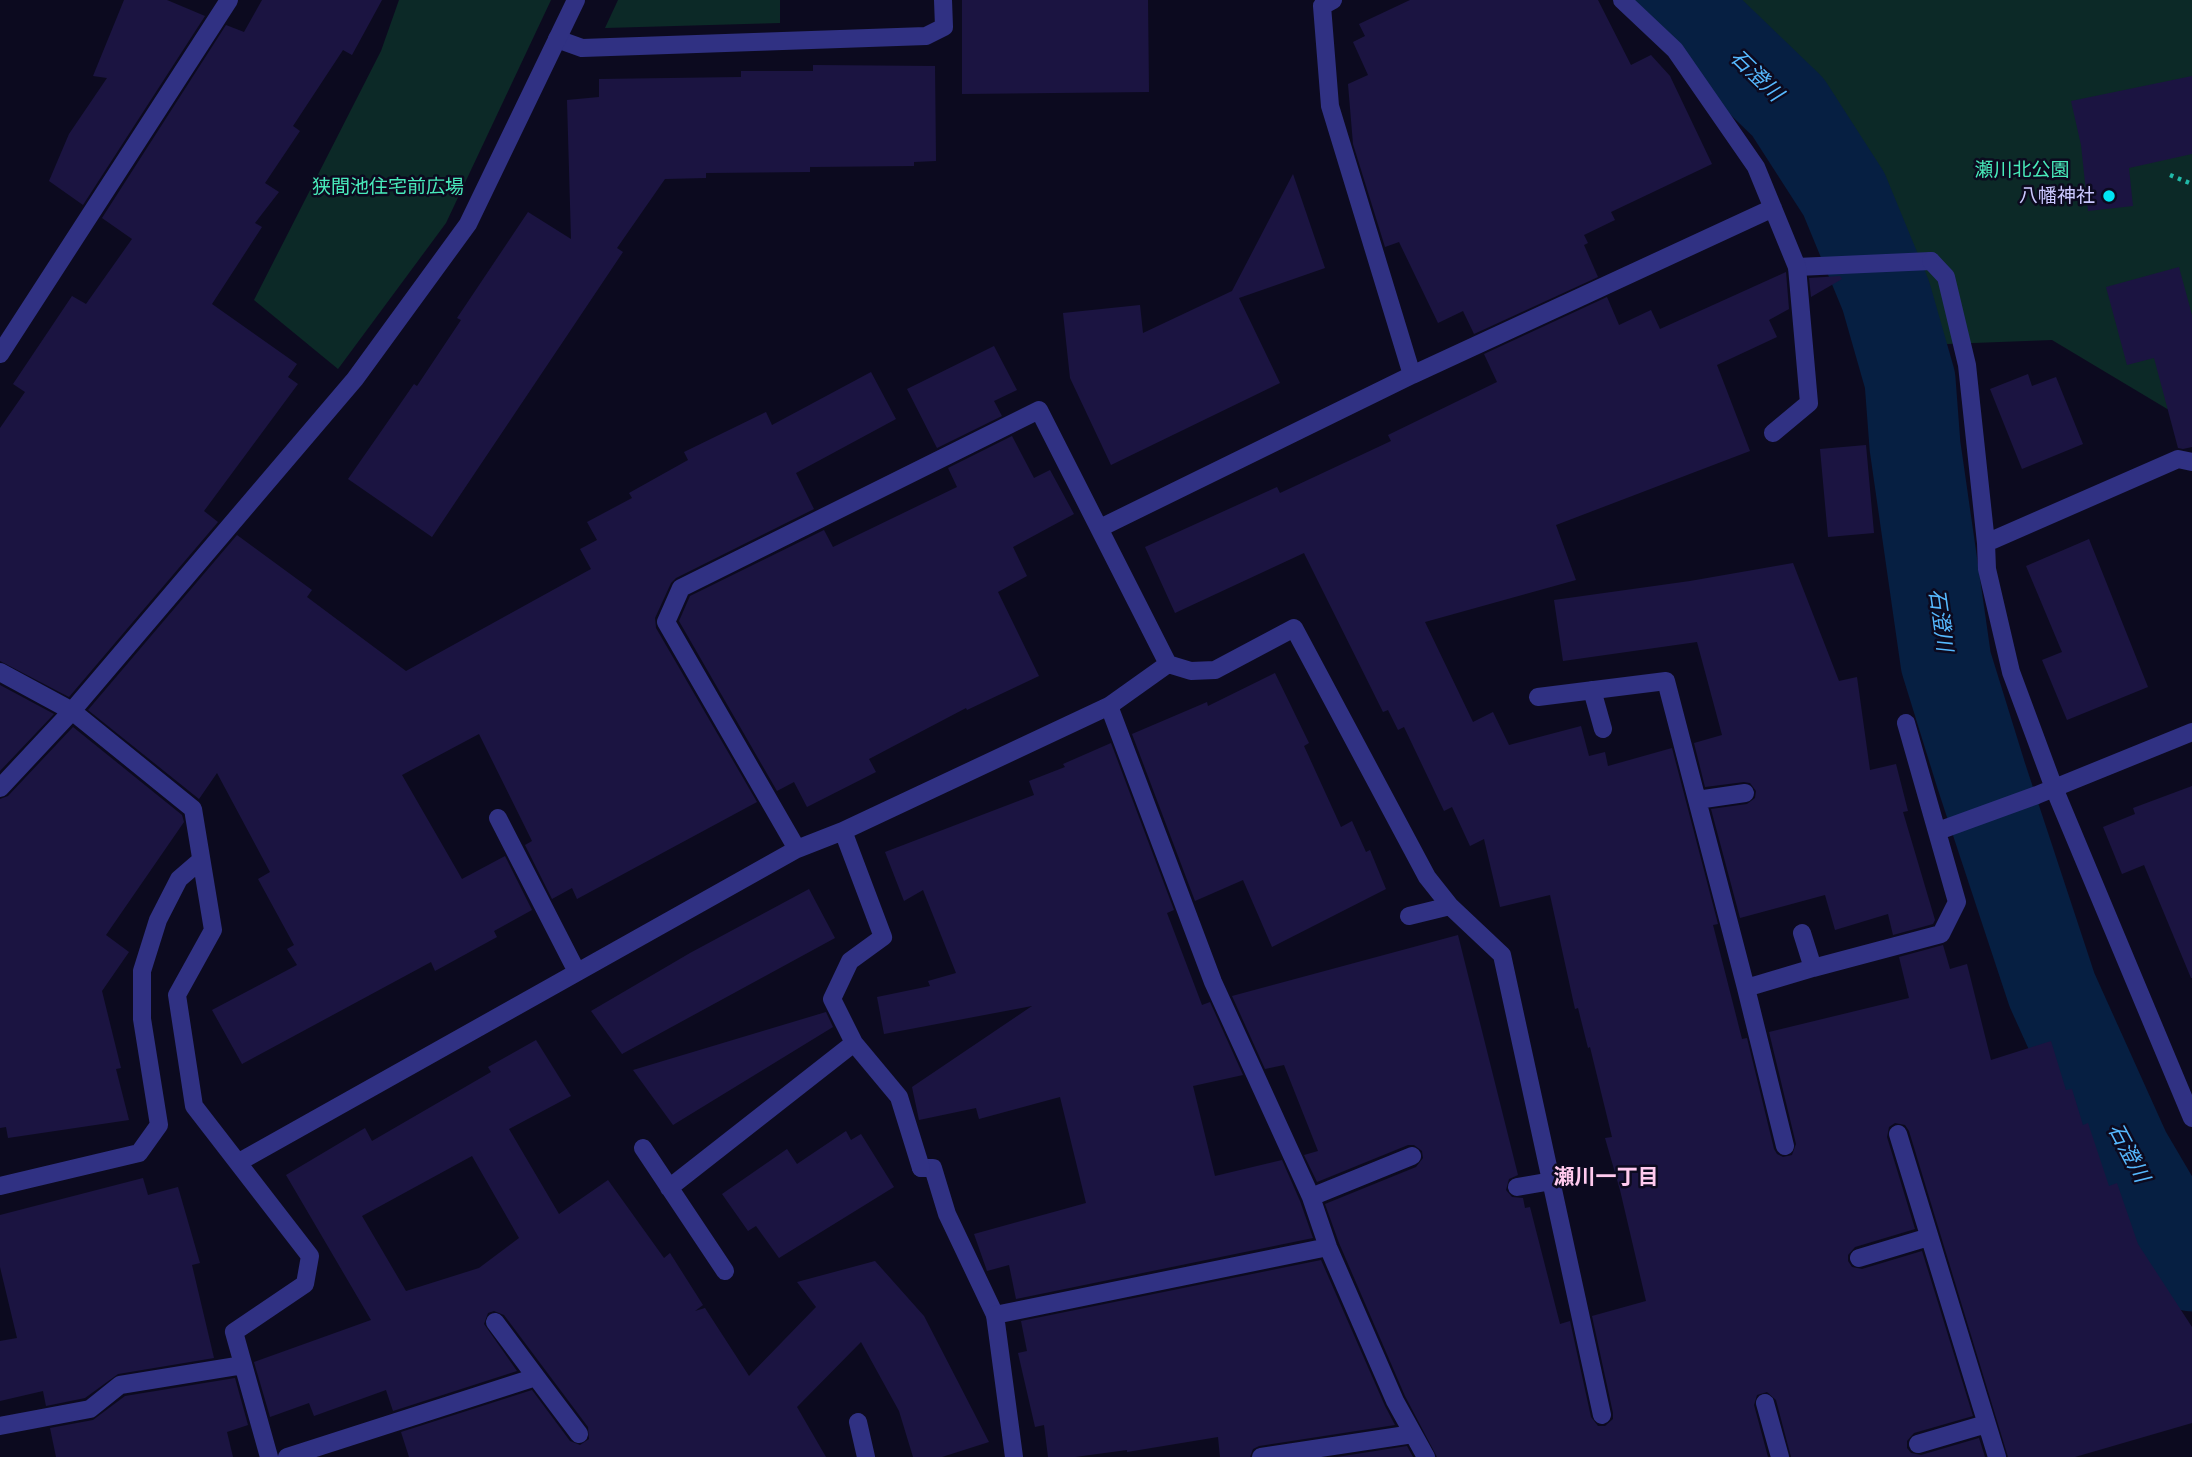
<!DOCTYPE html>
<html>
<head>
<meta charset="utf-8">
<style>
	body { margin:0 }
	canvas { display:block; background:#0c0a1f }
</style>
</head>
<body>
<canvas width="2192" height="1457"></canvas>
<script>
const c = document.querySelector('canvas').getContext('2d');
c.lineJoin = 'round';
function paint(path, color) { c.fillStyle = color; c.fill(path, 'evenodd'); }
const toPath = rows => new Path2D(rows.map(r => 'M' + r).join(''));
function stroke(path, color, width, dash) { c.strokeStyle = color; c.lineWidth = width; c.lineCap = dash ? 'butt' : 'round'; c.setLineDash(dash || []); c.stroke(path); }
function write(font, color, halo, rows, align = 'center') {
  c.font = font + ' Cabin,"Noto Sans JP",sans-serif'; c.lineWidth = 5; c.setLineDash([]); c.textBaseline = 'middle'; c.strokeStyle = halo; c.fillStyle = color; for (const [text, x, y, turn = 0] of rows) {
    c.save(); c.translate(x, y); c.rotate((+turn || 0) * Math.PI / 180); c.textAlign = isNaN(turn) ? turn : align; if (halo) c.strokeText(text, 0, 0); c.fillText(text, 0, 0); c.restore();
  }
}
const green = toPath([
	[399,0,551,0,446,223,338,369,254,300,381,51],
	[618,0,780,0,780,23,605,28],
	[1676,0,2192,0,2192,419,2184,419,2052,340,1921,345,1856,222,1788,107]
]);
const river = toPath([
	[1677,0,1788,107,1844,194,1886,296,1910,380,1915,446,1946,662,1981,775,2052,990,2125,1152,2192,1266]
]);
const building = toPath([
	[124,0,167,0,205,16,83,205,49,181,69,134,107,78,93,76],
	[262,0,382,0,352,55,343,50,293,126,300,131,265,183,279,192,255,223,262,227,212,304,297,364,288,377,298,384,204,511,218,522,69,697,0,661,0,428,25,392,13,384,72,296,86,304,132,239,102,218,226,25,244,32],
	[962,0,1148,0,1149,92,962,94],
	[1410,0,1598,0,1631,65,1651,55,1670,76,1712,164,1611,212,1615,220,1584,235,1588,243,1584,245,1598,277,1474,334,1463,311,1438,323,1399,242,1385,247,1353,144,1348,84,1368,75,1353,42,1365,36,1359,24],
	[813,65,935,66,936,161,914,162,914,166,810,167,810,172,706,173,706,178,665,179,617,248,623,252,432,537,348,479,414,384,417,386,461,320,457,318,528,212,571,239,567,100,599,97,599,79,741,77,741,71,813,71],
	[2192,76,2192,154,2129,168,2133,206,2088,211,2081,145,2071,101],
	[1293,174,1325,268,1239,298,1280,383,1111,465,1070,378,1063,313,1140,305,1143,333,1232,291],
	[2179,267,2192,315,2192,447,2183,449,2178,448,2154,358,2127,365,2106,287],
	[1786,272,1789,309,1769,320,1777,337,1717,365,1750,451,1556,525,1576,580,1425,622,1473,722,1493,712,1509,745,1581,726,1589,756,1605,752,1608,766,1672,748,1718,924,1713,925,1742,1039,1747,1038,1774,1149,1777,1154,1783,1157,1792,1155,1796,1144,1769,1032,1909,998,1899,957,1943,945,1950,969,1967,964,1991,1060,2051,1041,2066,1090,2072,1089,2083,1125,2088,1123,2109,1186,2117,1183,2138,1244,2192,1327,2192,1423,2075,1457,2008,1457,1909,1131,1905,1125,1895,1123,1889,1127,1887,1137,1915,1229,1855,1247,1848,1255,1848,1261,1852,1267,1862,1269,1922,1251,1973,1416,1914,1433,1907,1441,1907,1448,1911,1453,1921,1455,1979,1438,1985,1457,1791,1457,1776,1400,1767,1392,1757,1395,1754,1405,1768,1457,1437,1457,1405,1396,1339,1243,1325,1204,1416,1167,1423,1158,1422,1151,1414,1145,1408,1145,1317,1182,1304,1155,1318,1151,1284,1065,1265,1069,1232,996,1458,935,1518,1175,1509,1179,1506,1190,1512,1197,1523,1198,1525,1208,1530,1207,1560,1324,1570,1321,1591,1417,1598,1426,1605,1426,1613,1419,1613,1413,1592,1316,1646,1301,1620,1190,1605,1138,1612,1137,1590,1047,1588,1048,1578,1008,1575,1009,1550,895,1500,907,1484,839,1470,846,1452,807,1444,811,1404,727,1398,730,1388,710,1383,712,1304,553,1175,613,1145,547,1277,487,1280,493,1391,441,1388,435,1497,382,1484,354,1607,297,1619,325,1651,310,1660,329],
	[1840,276,1842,279,1811,297,1809,278],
	[994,346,1017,390,994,401,1002,416,937,448,907,389],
	[871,372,896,419,796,473,814,509,676,578,671,583,655,618,656,628,757,802,577,899,572,888,552,899,525,845,532,841,479,734,402,775,462,879,505,856,532,910,494,931,497,937,435,971,431,962,242,1064,212,1010,297,965,287,949,294,945,258,879,270,872,217,773,199,799,88,710,237,535,312,590,307,597,406,671,591,569,580,549,597,540,587,522,632,498,629,493,688,460,684,452,766,412,772,425],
	[2028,374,2032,386,2056,377,2083,444,2022,469,1990,389],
	[1012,436,1034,478,1050,470,1074,514,1013,547,1027,576,998,592,1039,676,967,710,966,708,869,759,876,772,807,807,794,782,777,791,679,621,690,596,824,530,833,547,957,487,948,468],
	[1866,445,1874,533,1828,537,1820,449],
	[2089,539,2148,687,2067,720,2042,660,2062,652,2026,566],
	[1793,563,1839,681,1857,677,1870,770,1896,764,1908,811,1903,812,1935,920,1933,924,1893,935,1888,914,1835,930,1825,895,1740,918,1711,809,1747,804,1755,798,1756,791,1750,783,1744,782,1705,787,1694,743,1722,735,1697,642,1563,661,1554,600,1690,581],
	[1275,673,1309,743,1304,746,1341,827,1352,821,1366,852,1370,850,1386,889,1272,947,1243,880,1195,901,1132,734,1207,702,1208,706],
	[0,685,54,714,0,771],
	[73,727,182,815,184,822,106,935,129,952,102,991,121,1068,116,1069,129,1120,8,1138,6,1127,0,1128,0,799,8,796],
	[1111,743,1174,910,1167,913,1202,1005,1210,1002,1243,1075,1193,1086,1215,1176,1282,1160,1300,1201,1313,1238,1016,1299,1009,1265,987,1271,974,1234,1086,1203,1060,1097,979,1119,976,1108,919,1120,912,1087,1032,1006,884,1034,877,997,930,986,928,981,956,973,923,890,904,901,885,852,1034,795,1029,781,1065,767,1063,764],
	[2192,786,2192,978,2191,978,2144,865,2122,874,2103,827,2135,814,2133,808],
	[809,889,835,938,622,1054,591,1011,690,953],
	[826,1012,833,1027,673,1125,633,1070],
	[536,1040,571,1096,509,1129,559,1214,608,1180,664,1258,670,1253,703,1305,695,1311,705,1308,749,1376,816,1307,797,1282,875,1261,924,1316,989,1442,942,1457,913,1457,899,1411,861,1342,797,1407,826,1457,409,1457,401,1432,532,1390,570,1441,580,1445,589,1439,588,1427,504,1315,494,1311,488,1313,484,1324,517,1371,393,1411,386,1390,314,1416,309,1403,270,1417,254,1362,371,1320,286,1175,365,1128,372,1141,491,1072,488,1067],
	[472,1156,519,1238,479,1268,406,1291,362,1216],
	[846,1131,851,1140,861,1134,894,1187,779,1258,756,1226,748,1231,722,1194,787,1149,797,1164],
	[143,1178,148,1195,178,1187,200,1263,192,1265,214,1358,118,1374,85,1398,46,1406,43,1391,0,1401,0,1341,17,1338,0,1267,0,1215],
	[1321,1260,1385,1406,1395,1425,1259,1446,1253,1449,1250,1457,1220,1457,1218,1437,1127,1452,1127,1450,1075,1457,1048,1457,1044,1425,1035,1427,1018,1353,1027,1351,1021,1321],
	[235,1378,248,1425,227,1432,233,1457,56,1457,50,1428,93,1420,125,1396],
	[1407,1446,1413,1457,1337,1457]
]);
const path = toPath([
	[2170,175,2192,184]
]);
const service = toPath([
	[557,39,582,48,926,36,944,27,943,0],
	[1797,267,1931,261],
	[921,1168,933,1168,947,1214,995,1315],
	[1765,1403,1780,1457]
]);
const minor = toPath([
	[1333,0,1322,6,1330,106,1412,375],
	[1622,0,1675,50,1756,167,1797,267,1809,403,1773,433],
	[1931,261,1946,277,1967,365,1986,543,1987,569,2011,672,2054,788,2192,1118],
	[0,354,229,0],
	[1100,528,1412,375,1773,208],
	[1986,543,2178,459,2192,462],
	[1168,664,1191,671,1215,670,1294,628,1427,877,1450,906,1502,955,1602,1415],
	[0,672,72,711,193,809,213,930,177,995,194,1106,310,1256,305,1284,234,1332,269,1457],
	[1592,690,1603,729],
	[1538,697,1666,681,1746,988],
	[1109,706,1213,982,1311,1197,1328,1247,1395,1401,1426,1457],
	[0,788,72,711,355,379,468,224,576,0],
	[1697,800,1745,793],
	[498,818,577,972],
	[843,831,883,937,850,961,832,999,854,1043,899,1097,921,1168],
	[1938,831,2037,795,2192,732],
	[1409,916,1450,906],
	[1802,933,1813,968],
	[1898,1134,1997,1457],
	[1785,1146,1746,988,1813,968,1941,934,1957,902,1906,723],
	[643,1148,725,1271],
	[239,1162,797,849,843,831,1109,706,1168,664,1039,410,681,588,666,622,797,849],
	[0,1186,139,1153,159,1125,142,1019,142,971,158,920,179,879,201,860],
	[1517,1187,1552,1181],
	[669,1188,854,1043],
	[1311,1197,1412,1156],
	[1859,1258,1929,1237],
	[495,1322,536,1377],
	[858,1422,866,1457],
	[0,1426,90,1409,120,1385,243,1365],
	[1918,1444,1986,1424],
	[287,1457,536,1377,579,1434],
	[1014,1457,995,1315,1328,1247],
	[1261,1457,1413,1434]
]);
const markers = [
	[2109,196,7,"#00e6f3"]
];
const parkNames = [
	["瀬川北公園",2022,170],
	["狭間池住宅前広場",388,187]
];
const poiNames = [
	["八幡神社",2095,196]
];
const waterNames = [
	["石澄川",1756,76,44],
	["石澄川",1940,620,82],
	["石澄川",2128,1153,62]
];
const neighbourhoodNames = [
	["瀬川一丁目",1606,1178]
];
paint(green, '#0c2927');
stroke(river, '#061f42', 91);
paint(building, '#1b1441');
stroke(path, '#21baa9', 4.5, [3.5, 5]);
stroke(service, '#303183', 18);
stroke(minor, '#303183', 18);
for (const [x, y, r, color] of markers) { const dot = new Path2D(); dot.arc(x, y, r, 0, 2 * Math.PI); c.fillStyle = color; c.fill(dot); stroke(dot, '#0c0a1f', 2.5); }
write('19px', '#48eaba', '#0c0a1f', parkNames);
write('19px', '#cbc8ff', '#0c0a1f', poiNames, 'right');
write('italic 21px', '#56b9ff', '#0c0a1f', waterNames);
write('bold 21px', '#ffcaee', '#0c0a1f', neighbourhoodNames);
</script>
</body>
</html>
